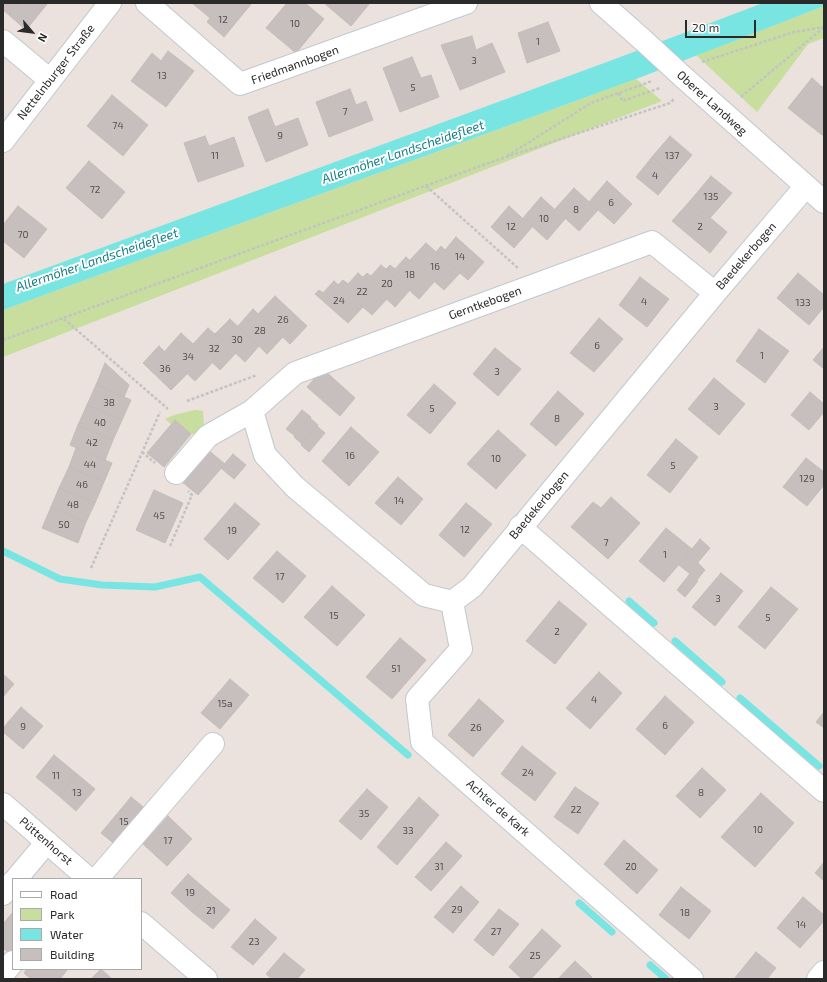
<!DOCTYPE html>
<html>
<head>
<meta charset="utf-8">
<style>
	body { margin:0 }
	#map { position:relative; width:827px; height:982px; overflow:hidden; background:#ebe1dd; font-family:"Exo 2",sans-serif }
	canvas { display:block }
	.frame { position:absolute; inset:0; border:4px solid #2a2a2a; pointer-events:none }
	.legend { position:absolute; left:12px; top:878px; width:130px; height:92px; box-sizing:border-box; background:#fff; border:1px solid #aaa; margin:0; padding:5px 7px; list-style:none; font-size:12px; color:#2a2a2a }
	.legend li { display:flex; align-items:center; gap:8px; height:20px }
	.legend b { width:20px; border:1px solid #aaa }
	.north { position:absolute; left:12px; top:12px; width:40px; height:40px; -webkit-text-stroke:3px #fff; paint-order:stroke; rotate:118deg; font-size:11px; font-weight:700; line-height:16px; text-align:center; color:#2a2a2a }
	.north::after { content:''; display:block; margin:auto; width:14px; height:18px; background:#2a2a2a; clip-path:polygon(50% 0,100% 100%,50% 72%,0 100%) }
	.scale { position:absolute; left:685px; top:20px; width:71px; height:18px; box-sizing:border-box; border:2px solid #2a2a2a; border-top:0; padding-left:5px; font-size:12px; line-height:14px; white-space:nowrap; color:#2a2a2a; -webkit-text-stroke:3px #fff; paint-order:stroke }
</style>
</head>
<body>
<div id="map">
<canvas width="827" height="982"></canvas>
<div class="frame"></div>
<ul class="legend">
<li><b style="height:5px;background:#fff"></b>Road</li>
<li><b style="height:11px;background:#c7de9e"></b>Park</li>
<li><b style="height:11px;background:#78e5e2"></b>Water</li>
<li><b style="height:11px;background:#c7bfbd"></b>Building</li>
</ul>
<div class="north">N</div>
<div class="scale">20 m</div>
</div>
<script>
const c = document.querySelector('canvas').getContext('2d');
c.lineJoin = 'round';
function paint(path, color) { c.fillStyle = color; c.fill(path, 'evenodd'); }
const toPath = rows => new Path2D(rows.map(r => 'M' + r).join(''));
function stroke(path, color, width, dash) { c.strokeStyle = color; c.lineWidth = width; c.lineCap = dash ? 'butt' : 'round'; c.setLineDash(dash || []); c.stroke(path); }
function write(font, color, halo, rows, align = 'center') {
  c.font = font + ' "Exo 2",sans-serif'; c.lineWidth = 4; c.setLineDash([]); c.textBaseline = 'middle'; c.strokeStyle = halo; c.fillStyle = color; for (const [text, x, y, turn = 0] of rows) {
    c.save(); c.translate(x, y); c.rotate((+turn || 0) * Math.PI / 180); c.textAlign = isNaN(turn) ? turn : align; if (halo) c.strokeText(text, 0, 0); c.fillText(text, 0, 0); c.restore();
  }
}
const green = toPath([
	[824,6,824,38,808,44,757,112,696,55],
	[636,79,662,101,3,357,3,310],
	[195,410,203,411,204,426,197,434,191,434,175,420,171,424,165,419,174,415]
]);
const water = toPath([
	[763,3,824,3,824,6,636,79,3,310,3,284,615,59]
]);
const stream = toPath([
	[3,551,60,579,102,585,155,587,200,577,408,755],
	[629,601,654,623],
	[675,641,722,682],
	[740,698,819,766],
	[579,903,612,932],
	[650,965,666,979]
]);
const building = toPath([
	[3,3,19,3,9,15,3,10,3,3],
	[19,3,48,3,26,30,9,15,19,3],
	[192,3,252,3,224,37,207,22,210,18,192,3],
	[287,3,305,3,324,19,296,53,266,28,287,3],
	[324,3,370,3,351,26,324,3],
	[548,22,560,51,527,63,518,33,548,22],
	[472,36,476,50,492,43,505,72,460,90,441,45,472,36],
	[168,51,194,71,166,107,131,81,152,53,161,61,168,51],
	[412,57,421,78,431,75,439,97,400,112,383,68,412,57],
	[812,78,822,87,824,85,824,134,822,135,788,108,812,78],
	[350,89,356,105,366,101,373,120,329,137,316,102,350,89],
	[112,95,148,125,123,156,87,126,112,95],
	[268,109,275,127,298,118,308,145,266,162,248,117,268,109],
	[205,136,209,146,234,137,244,166,198,182,184,143,205,136],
	[670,136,692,155,674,176,652,157,670,136],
	[652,157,674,176,658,195,636,177,652,157],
	[89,161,125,192,102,219,66,188,89,161],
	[711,176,732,193,710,218,690,201,711,176],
	[607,181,632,204,614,224,589,202,607,181],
	[574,188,598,210,579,231,555,209,574,188],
	[541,197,565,219,547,240,523,218,541,197],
	[690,201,727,232,710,253,672,221,690,201],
	[18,206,47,229,24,258,3,241,3,225,18,206],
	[509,206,532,227,514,248,491,227,509,206],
	[456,237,484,262,468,280,436,252,441,246,445,250,456,237],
	[426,243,460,273,444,290,410,260,426,243],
	[406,257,434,282,419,299,386,269,390,265,395,269,406,257],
	[381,265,410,290,395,307,363,277,367,273,371,276,381,265],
	[358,273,387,299,372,315,338,285,343,280,348,284,358,273],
	[798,273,824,295,824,307,809,325,777,298,798,273],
	[640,277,669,299,647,327,619,305,640,277],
	[334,281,363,307,348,323,315,294,319,290,323,293,334,281],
	[275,296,307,326,290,344,258,314,275,296],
	[253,309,283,337,267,354,238,326,253,309],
	[599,318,623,339,594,372,570,353,599,318],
	[230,319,259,346,245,362,215,334,230,319],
	[208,328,236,353,220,370,193,344,208,328],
	[759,329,789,351,765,383,736,361,759,329],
	[181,333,213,362,195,381,164,352,181,333],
	[159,346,187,374,171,390,143,363,159,346],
	[824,347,824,369,813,360,824,347],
	[495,348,521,369,498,396,473,374,495,348],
	[105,363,129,385,124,397,96,385,105,363],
	[323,369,355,398,340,416,307,387,323,369],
	[714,378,745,404,719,435,688,409,714,378],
	[434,384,456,403,430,434,407,415,434,384],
	[96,385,131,400,122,420,87,405,96,385],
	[558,391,584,414,556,446,530,424,558,391],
	[810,392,824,404,824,412,809,430,791,415,810,392],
	[87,405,122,420,113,440,78,425,87,405],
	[302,410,311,417,295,436,286,429,302,410],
	[310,418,318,425,302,444,294,437,310,418],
	[175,420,191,434,164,467,147,453,175,420],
	[78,425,113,440,105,460,70,445,78,425],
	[317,426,325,433,309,452,301,445,317,426],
	[351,427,379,452,349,486,322,461,351,427],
	[498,430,526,455,496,489,467,464,498,430],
	[676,439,698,457,670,493,647,475,676,439],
	[76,448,112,463,104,482,69,467,76,448],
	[208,450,225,464,198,495,181,481,208,450],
	[233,454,246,465,234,479,221,468,233,454],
	[806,458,824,472,824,485,807,506,783,487,806,458],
	[69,467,104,482,95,503,59,488,69,467],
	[398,477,423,499,401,525,375,503,398,477],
	[59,488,95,503,86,522,51,507,59,488],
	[154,490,183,503,165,543,136,530,154,490],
	[611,497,640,523,608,559,571,527,593,502,601,508,611,497],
	[235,503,260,524,228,560,204,539,235,503],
	[466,503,492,524,464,557,439,535,466,503],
	[51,507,86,522,78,543,42,528,51,507],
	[666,528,692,549,664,582,639,561,666,528],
	[700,539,710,548,689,573,679,565,700,539],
	[277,551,306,576,283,603,253,578,277,551],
	[698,563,705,570,697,580,689,574,698,563],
	[721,573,743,591,715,626,692,607,721,573],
	[689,575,698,581,685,597,677,590,689,575],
	[332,586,365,615,337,646,304,617,332,586],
	[771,587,798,609,765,649,738,627,771,587],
	[559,601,587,624,555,664,526,641,559,601],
	[400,638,426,660,392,699,366,677,400,638],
	[599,672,622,693,590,729,566,708,599,672],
	[3,674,14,684,3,697,3,674],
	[230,679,249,695,220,729,201,713,230,679],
	[665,696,694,722,665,755,636,729,665,696],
	[479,699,504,721,473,757,448,735,479,699],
	[21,707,43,726,23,749,3,732,3,728,21,707],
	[824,712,824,728,816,722,824,712],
	[522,746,556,773,535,801,501,774,522,746],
	[54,755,77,774,59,796,36,777,54,755],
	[702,768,726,790,700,818,676,796,702,768],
	[77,774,95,789,76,811,59,796,77,774],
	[575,787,599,803,578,834,554,817,575,787],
	[367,789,388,807,361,840,339,821,367,789],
	[761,793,794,823,755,867,721,837,761,793],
	[131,797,147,810,117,846,101,833,131,797],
	[419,797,439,815,397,865,377,847,419,797],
	[168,816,192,839,167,866,143,844,168,816],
	[624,840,658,870,637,894,604,864,624,840],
	[446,842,462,856,431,891,415,877,446,842],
	[824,862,824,881,815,873,824,862],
	[188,874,209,892,192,912,171,893,188,874],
	[461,886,479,902,453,933,434,917,461,886],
	[681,887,711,911,689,939,659,915,681,887],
	[209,892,230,910,213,929,192,912,209,892],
	[803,897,824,915,824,921,800,948,777,928,803,897],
	[499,909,519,924,493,956,474,940,499,909],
	[13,912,13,956,12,956,3,948,3,924,13,912],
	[255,919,277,938,253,965,231,947,255,919],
	[542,929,561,946,531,979,522,979,509,967,542,929],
	[756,952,776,968,767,979,734,979,756,952],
	[284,953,305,970,297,979,272,979,266,974,284,953],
	[575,961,592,977,590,979,558,979,575,961],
	[27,969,68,969,60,979,31,979,24,973,27,969],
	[101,969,112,979,91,979,101,969]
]);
const path = toPath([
	[702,62,794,32,824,27],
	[619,93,622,101,660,88],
	[741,97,823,28],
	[507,156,591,103,652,81],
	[426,186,518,268],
	[64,319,168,409],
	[3,340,425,186,503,158,670,103,674,99],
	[187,401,257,375],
	[142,452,155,463],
	[170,546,192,495,188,491],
	[91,568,160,412]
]);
const minor = toPath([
	[147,3,240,84,466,3],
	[601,3,644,41],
	[3,41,50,80],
	[682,76,824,202],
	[3,141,110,3],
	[252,411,265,455,295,487,424,595,452,602,472,587,715,293,806,186],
	[176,473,208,436,252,411,295,373,652,242,715,293],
	[520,527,824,791],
	[452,602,461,649,417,699,422,742,692,979],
	[3,804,89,879],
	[16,879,47,842],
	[97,879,213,744],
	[3,894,13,882],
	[141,923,206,979],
	[3,974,13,962],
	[818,979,824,972]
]);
const minorBridge = toPath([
	[644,41,682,76]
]);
const numberNames = [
	["12",223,20],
	["10",295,24],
	["1",538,42],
	["3",474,61],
	["13",162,76],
	["5",413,88],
	["7",345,112],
	["74",118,126],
	["9",280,136],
	["11",215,156],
	["137",672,156],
	["4",655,176],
	["72",95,190],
	["135",711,197],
	["6",611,203],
	["8",576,210],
	["10",544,219],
	["12",511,227],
	["2",700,227],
	["70",23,235],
	["14",460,257],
	["16",435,267],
	["18",410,275],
	["20",387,284],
	["22",362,292],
	["24",339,301],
	["4",644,302],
	["133",803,303],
	["26",283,320],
	["28",260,331],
	["30",237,340],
	["6",597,346],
	["32",214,349],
	["1",762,356],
	["34",188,357],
	["36",165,369],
	["3",497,372],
	["38",109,403],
	["3",716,407],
	["5",432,409],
	["8",557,419],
	["40",100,423],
	["42",92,443],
	["16",350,456],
	["10",496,459],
	["44",90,465],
	["5",673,466],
	["129",807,479],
	["46",82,485],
	["14",399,501],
	["48",73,505],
	["45",159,516],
	["50",64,525],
	["12",465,530],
	["19",232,531],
	["7",606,543],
	["1",665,555],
	["17",280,577],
	["3",718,599],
	["15",334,616],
	["5",768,618],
	["2",557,632],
	["51",396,669],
	["4",594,700],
	["15a",225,704],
	["6",665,726],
	["9",23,727],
	["26",476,728],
	["24",528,773],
	["11",56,776],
	["13",77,793],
	["8",701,793],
	["22",576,810],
	["35",364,814],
	["15",124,822],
	["10",758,830],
	["33",408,831],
	["17",168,841],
	["31",439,867],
	["20",631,867],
	["19",190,893],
	["29",457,910],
	["21",211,911],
	["18",685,913],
	["14",801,925],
	["27",496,932],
	["23",254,942],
	["25",535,956]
];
const streetNames = [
	["Friedmannbogen",295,65,-20],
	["Nettelnburger Straße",56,72,-52],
	["Oberer Landweg",712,103,42],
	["Baedekerbogen",746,256,-49],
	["Gerntkebogen",485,303,-20],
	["Baedekerbogen",539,505,-50],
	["Achter de Kark",498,808,41],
	["Püttenhorst",46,841,41]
];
const waterNames = [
	["Allermöher Landscheidefleet",403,152,-19],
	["Allermöher Landscheidefleet",97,260,-19]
];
paint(green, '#c7de9e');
paint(water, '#78e5e2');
stroke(stream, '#78e5e2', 7);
paint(building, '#c7bfbd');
stroke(building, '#c6bcb7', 1);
stroke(minor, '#c2c8d0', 24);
stroke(path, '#c3c3c3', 2.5, [3, 2]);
stroke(minor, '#fff', 22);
stroke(minorBridge, '#c2c8d0', 24, []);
stroke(minorBridge, '#fff', 22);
write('10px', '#514f4f', null, numberNames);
write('12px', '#2a2a2a', '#fff', streetNames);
write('italic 13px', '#167f84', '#fff', waterNames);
</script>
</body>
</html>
